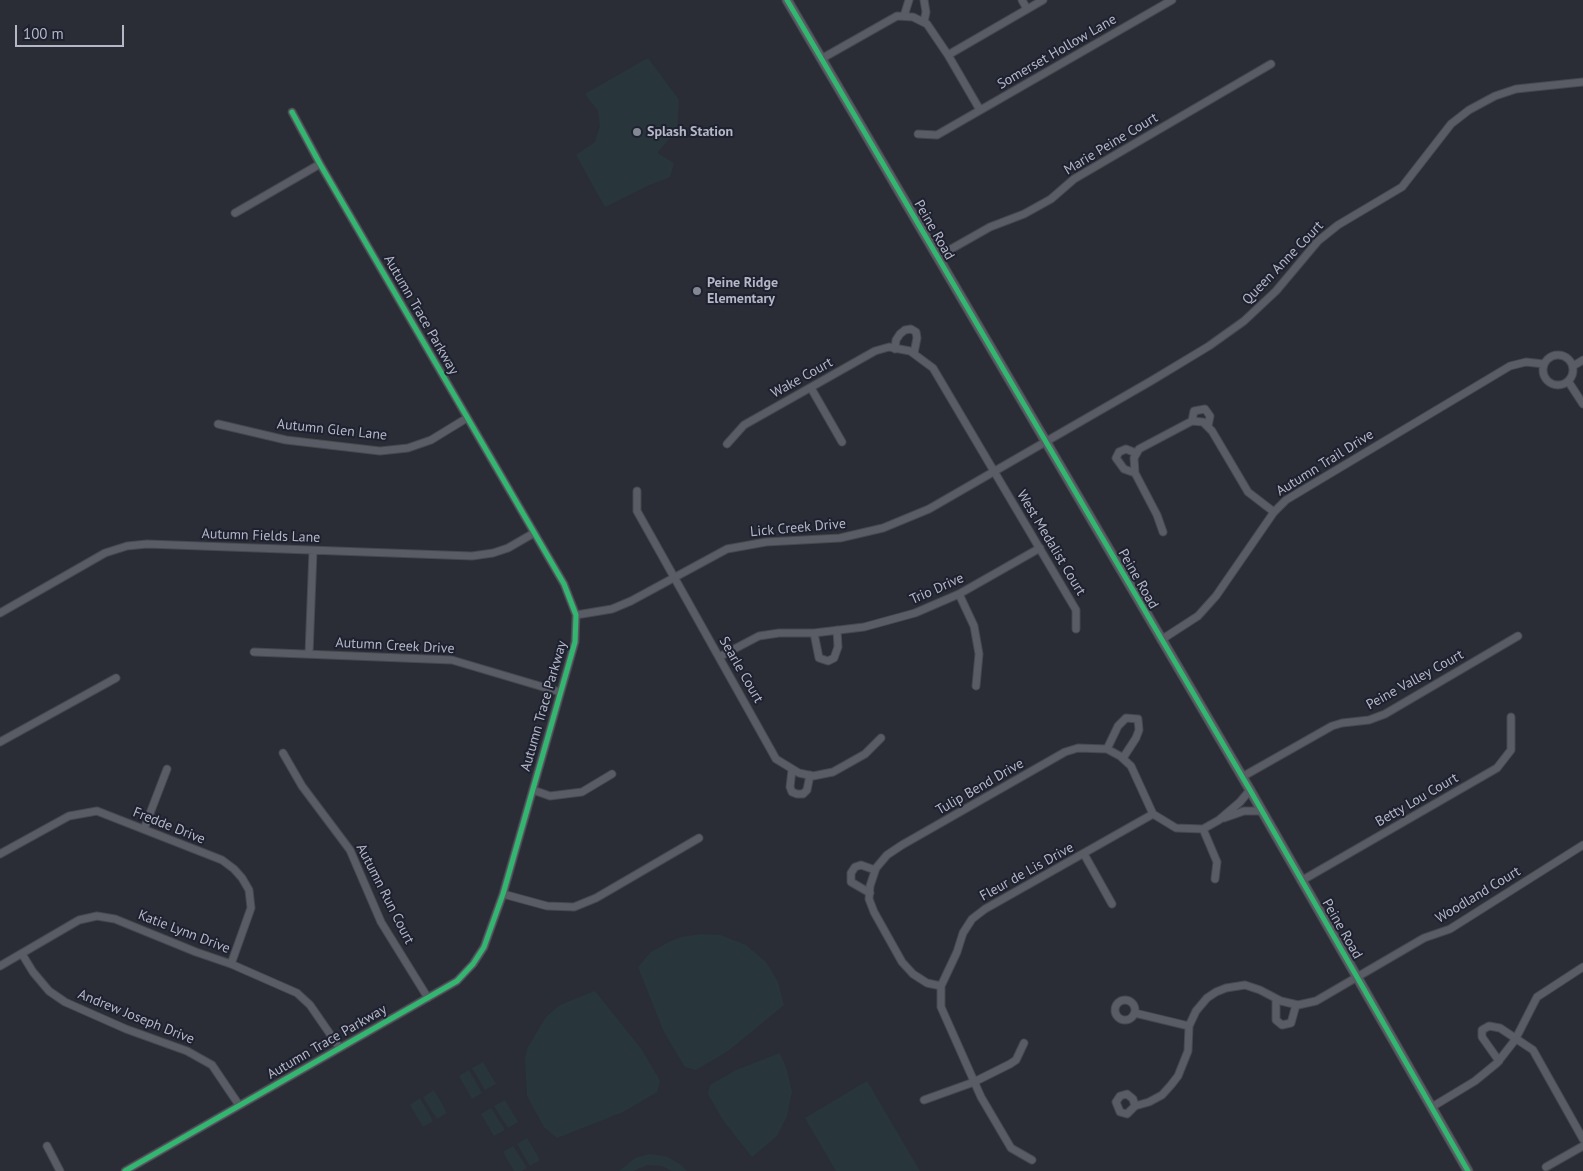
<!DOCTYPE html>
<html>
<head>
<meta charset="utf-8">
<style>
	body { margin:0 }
	#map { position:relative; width:1583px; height:1171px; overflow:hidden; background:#2a2d36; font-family:"PT Sans",sans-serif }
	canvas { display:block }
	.scale { position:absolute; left:15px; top:25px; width:109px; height:22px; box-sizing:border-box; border:2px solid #b5b7c7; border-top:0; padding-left:6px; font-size:15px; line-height:18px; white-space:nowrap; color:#b5b7c7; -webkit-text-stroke:4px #1e2130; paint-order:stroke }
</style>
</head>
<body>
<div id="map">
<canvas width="1583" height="1171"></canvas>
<div class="scale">100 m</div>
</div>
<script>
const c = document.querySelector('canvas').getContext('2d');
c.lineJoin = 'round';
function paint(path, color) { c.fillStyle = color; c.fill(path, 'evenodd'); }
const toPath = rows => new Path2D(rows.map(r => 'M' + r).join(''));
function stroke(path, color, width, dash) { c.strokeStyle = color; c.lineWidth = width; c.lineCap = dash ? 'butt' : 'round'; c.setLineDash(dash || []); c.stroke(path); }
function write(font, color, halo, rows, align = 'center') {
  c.font = font + ' "PT Sans",sans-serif'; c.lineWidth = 4; c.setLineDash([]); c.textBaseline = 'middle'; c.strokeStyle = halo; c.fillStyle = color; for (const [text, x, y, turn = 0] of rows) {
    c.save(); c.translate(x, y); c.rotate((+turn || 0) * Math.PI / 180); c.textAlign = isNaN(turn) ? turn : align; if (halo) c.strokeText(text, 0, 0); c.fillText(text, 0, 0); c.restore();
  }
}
const green = toPath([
	[648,58,679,100,677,130,657,153,674,163,670,177,647,186,605,207,576,155,595,142,600,126,598,111,585,94],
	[701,934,720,935,746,945,766,962,778,982,784,1005,728,1051,696,1070,685,1067,664,1032,638,967,651,952,667,943,681,937],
	[595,991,642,1050,660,1081,657,1092,623,1112,557,1138,544,1127,527,1096,525,1059,528,1047,546,1017,560,1005],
	[780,1053,787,1070,792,1092,787,1116,777,1136,752,1157,723,1120,708,1094,710,1085,736,1070],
	[483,1062,496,1084,485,1090,472,1068],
	[469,1070,482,1093,472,1099,459,1076],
	[867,1081,920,1171,836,1171,805,1118],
	[434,1090,447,1113,437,1119,423,1097],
	[420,1098,433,1121,423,1127,410,1105],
	[505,1100,518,1122,508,1128,494,1106],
	[491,1108,505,1130,494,1136,481,1114],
	[527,1138,540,1160,530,1166,517,1144],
	[513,1146,527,1168,522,1171,514,1171,503,1152],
	[649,1154,666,1156,681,1165,687,1171,672,1171,662,1166,647,1165,633,1171,619,1171,635,1158]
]);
const minor = toPath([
	[1022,0,1027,9],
	[904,16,909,0],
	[924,22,926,12,924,0],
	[948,55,1043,0],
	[821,59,897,16,913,17,927,24,948,55,980,110],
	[918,134,937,135,1172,0],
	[235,213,320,164],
	[937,257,990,227,1024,214,1051,199,1074,179,1271,64],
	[895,349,896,340,900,334,905,330,911,329,916,332,917,338,914,353],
	'1543 370a15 15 0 1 1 30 0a15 15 0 1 1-30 0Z',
	[1573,366,1583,360],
	[1568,381,1583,404],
	[811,388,842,442],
	[1192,421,1194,411,1205,409,1210,416,1208,426],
	[218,424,286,440,380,451,408,448,431,440,467,418],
	[727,444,744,425,875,351,889,347,910,351,933,368,1076,610,1076,629],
	[1135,473,1124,469,1116,458,1119,452,1126,449,1136,453],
	[637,491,637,511,776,759,799,773,813,776,833,772,865,754,881,738],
	[1163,532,1157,515,1135,473,1134,458,1139,449,1192,421,1203,422,1212,431,1248,492,1274,512],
	[959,594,974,626,979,654,976,686],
	[0,613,105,553,127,546,147,544,472,556,493,553,508,548,534,533],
	[576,615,612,609,631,601,727,549,766,542,840,538,883,528,929,509,1151,381,1209,346,1244,321,1276,291,1318,241,1338,225,1402,187,1451,124,1469,110,1495,96,1516,89,1583,82],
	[814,633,819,658,828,661,834,658,838,647,837,630],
	[1161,640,1198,616,1216,596,1274,512,1286,500,1510,366,1526,362,1544,364],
	[254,652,452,660,560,692],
	[309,654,313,551],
	[719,657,759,636,779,633,814,633,864,627,915,613,959,594,1040,548],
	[0,742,116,678],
	[1107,749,1118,726,1126,718,1138,719,1139,730,1136,738,1123,758],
	[283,753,302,786,350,850,381,922,428,998],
	[792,770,790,787,792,792,797,794,803,794,807,790,810,775],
	[1242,777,1332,726,1342,723,1369,720,1385,714,1518,636],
	[533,790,550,796,582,792,612,774],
	[1224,818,1244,811,1262,811],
	[144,829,167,769],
	[1203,829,1217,862,1215,879],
	[0,854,69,816,97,811,222,860,234,869,242,878,249,890,251,908,231,964],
	[1084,854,1112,904],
	[1301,881,1497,768,1511,750,1511,717],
	[870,893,851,882,851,873,855,867,861,865,875,870],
	[503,894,547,906,574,907,596,898,699,838],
	[22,954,33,972,49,991,65,1002,126,1029,187,1051,212,1065,239,1105],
	[0,966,79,920,97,916,115,919,196,952,231,964,297,993,310,1005,339,1047],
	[941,986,927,983,913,974,902,962,874,912,869,899,870,886,876,868,887,855,902,845,1065,752,1078,748,1107,749,1120,756,1131,766,1153,814,1176,828,1203,829,1219,820,1240,802,1250,790],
	[1276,999,1276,1020,1282,1025,1291,1023,1296,1005],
	'1115 1010a10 10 0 1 1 20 0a10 10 0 1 1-20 0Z',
	[1135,1013,1189,1026],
	[1499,1061,1482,1037,1482,1030,1489,1026,1500,1028,1533,1050,1583,1139],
	[924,1100,974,1082,1010,1064,1016,1060,1024,1043],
	[1135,1106,1133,1099,1127,1094,1120,1096,1116,1102,1120,1112,1127,1114,1135,1106,1149,1102,1162,1095,1171,1085,1178,1076,1188,1051,1189,1026,1196,1011,1207,998,1216,992,1226,988,1245,985,1260,990,1281,1001,1298,1005,1316,1001,1424,938,1450,929,1583,845],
	[1432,1107,1475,1081,1497,1063,1515,1040,1537,997,1583,967],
	[47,1146,60,1171],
	[1032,1160,1011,1148,981,1097,941,1007,941,986,957,952,963,933,972,919,985,909,1153,814],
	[1546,1167,1583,1146],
	[125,1171,457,981,473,964,484,947,503,894,575,642,576,615,564,584,320,164,292,112]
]);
const tertiary = toPath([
	[787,0,1250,790,1468,1171]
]);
const cycleway = toPath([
	[787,0,1250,790,1468,1171],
	[125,1171,457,981,473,964,484,947,503,894,575,642,576,615,564,584,320,164,292,112]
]);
const markers = [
	[637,132,5,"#848794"],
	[697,291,5,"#848794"]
];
const streetNames = [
	["Somerset Hollow Lane",1057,52,-30],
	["Marie Peine Court",1111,144,-31],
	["Peine Road",934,230,60],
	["Queen Anne Court",1283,263,-46],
	["Autumn Trace Parkway",421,315,60],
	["Wake Court",802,378,-29],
	["Autumn Glen Lane",332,430,6],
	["Autumn Trail Drive",1325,463,-32],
	["Lick Creek Drive",798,528,-5],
	["Autumn Fields Lane",261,536,2],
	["West Medalist Court",1051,543,59],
	["Peine Road",1138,579,60],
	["Trio Drive",937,589,-24],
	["Autumn Creek Drive",395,646,3],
	["Searle Court",741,670,60],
	["Peine Valley Court",1415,680,-29],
	["Autumn Trace Parkway",544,706,-74],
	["Tulip Bend Drive",980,787,-30],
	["Betty Lou Court",1417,800,-30],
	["Fredde Drive",169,826,22],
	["Fleur de Lis Drive",1027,872,-29],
	["Autumn Run Court",385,894,63],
	["Woodland Court",1478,895,-31],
	["Peine Road",1342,929,60],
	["Katie Lynn Drive",184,932,21],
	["Andrew Joseph Drive",136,1017,22],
	["Autumn Trace Parkway",327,1042,-30]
];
const poiNames = [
	["Splash Station",647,132],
	["Peine Ridge",707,283],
	["Elementary",707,299]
];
paint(green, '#28363c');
stroke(minor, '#46484f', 9);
stroke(tertiary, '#46484f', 11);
stroke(minor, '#5a5c65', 7);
stroke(tertiary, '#5a5c65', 9);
stroke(cycleway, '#33b770', 5);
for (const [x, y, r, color] of markers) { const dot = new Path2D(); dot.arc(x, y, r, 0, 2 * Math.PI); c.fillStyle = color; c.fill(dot); stroke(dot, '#1e2130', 2); }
write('14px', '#b5b7c7', '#1e2130', streetNames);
write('bold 14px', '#b5b7c7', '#1e2130', poiNames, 'left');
</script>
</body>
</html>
